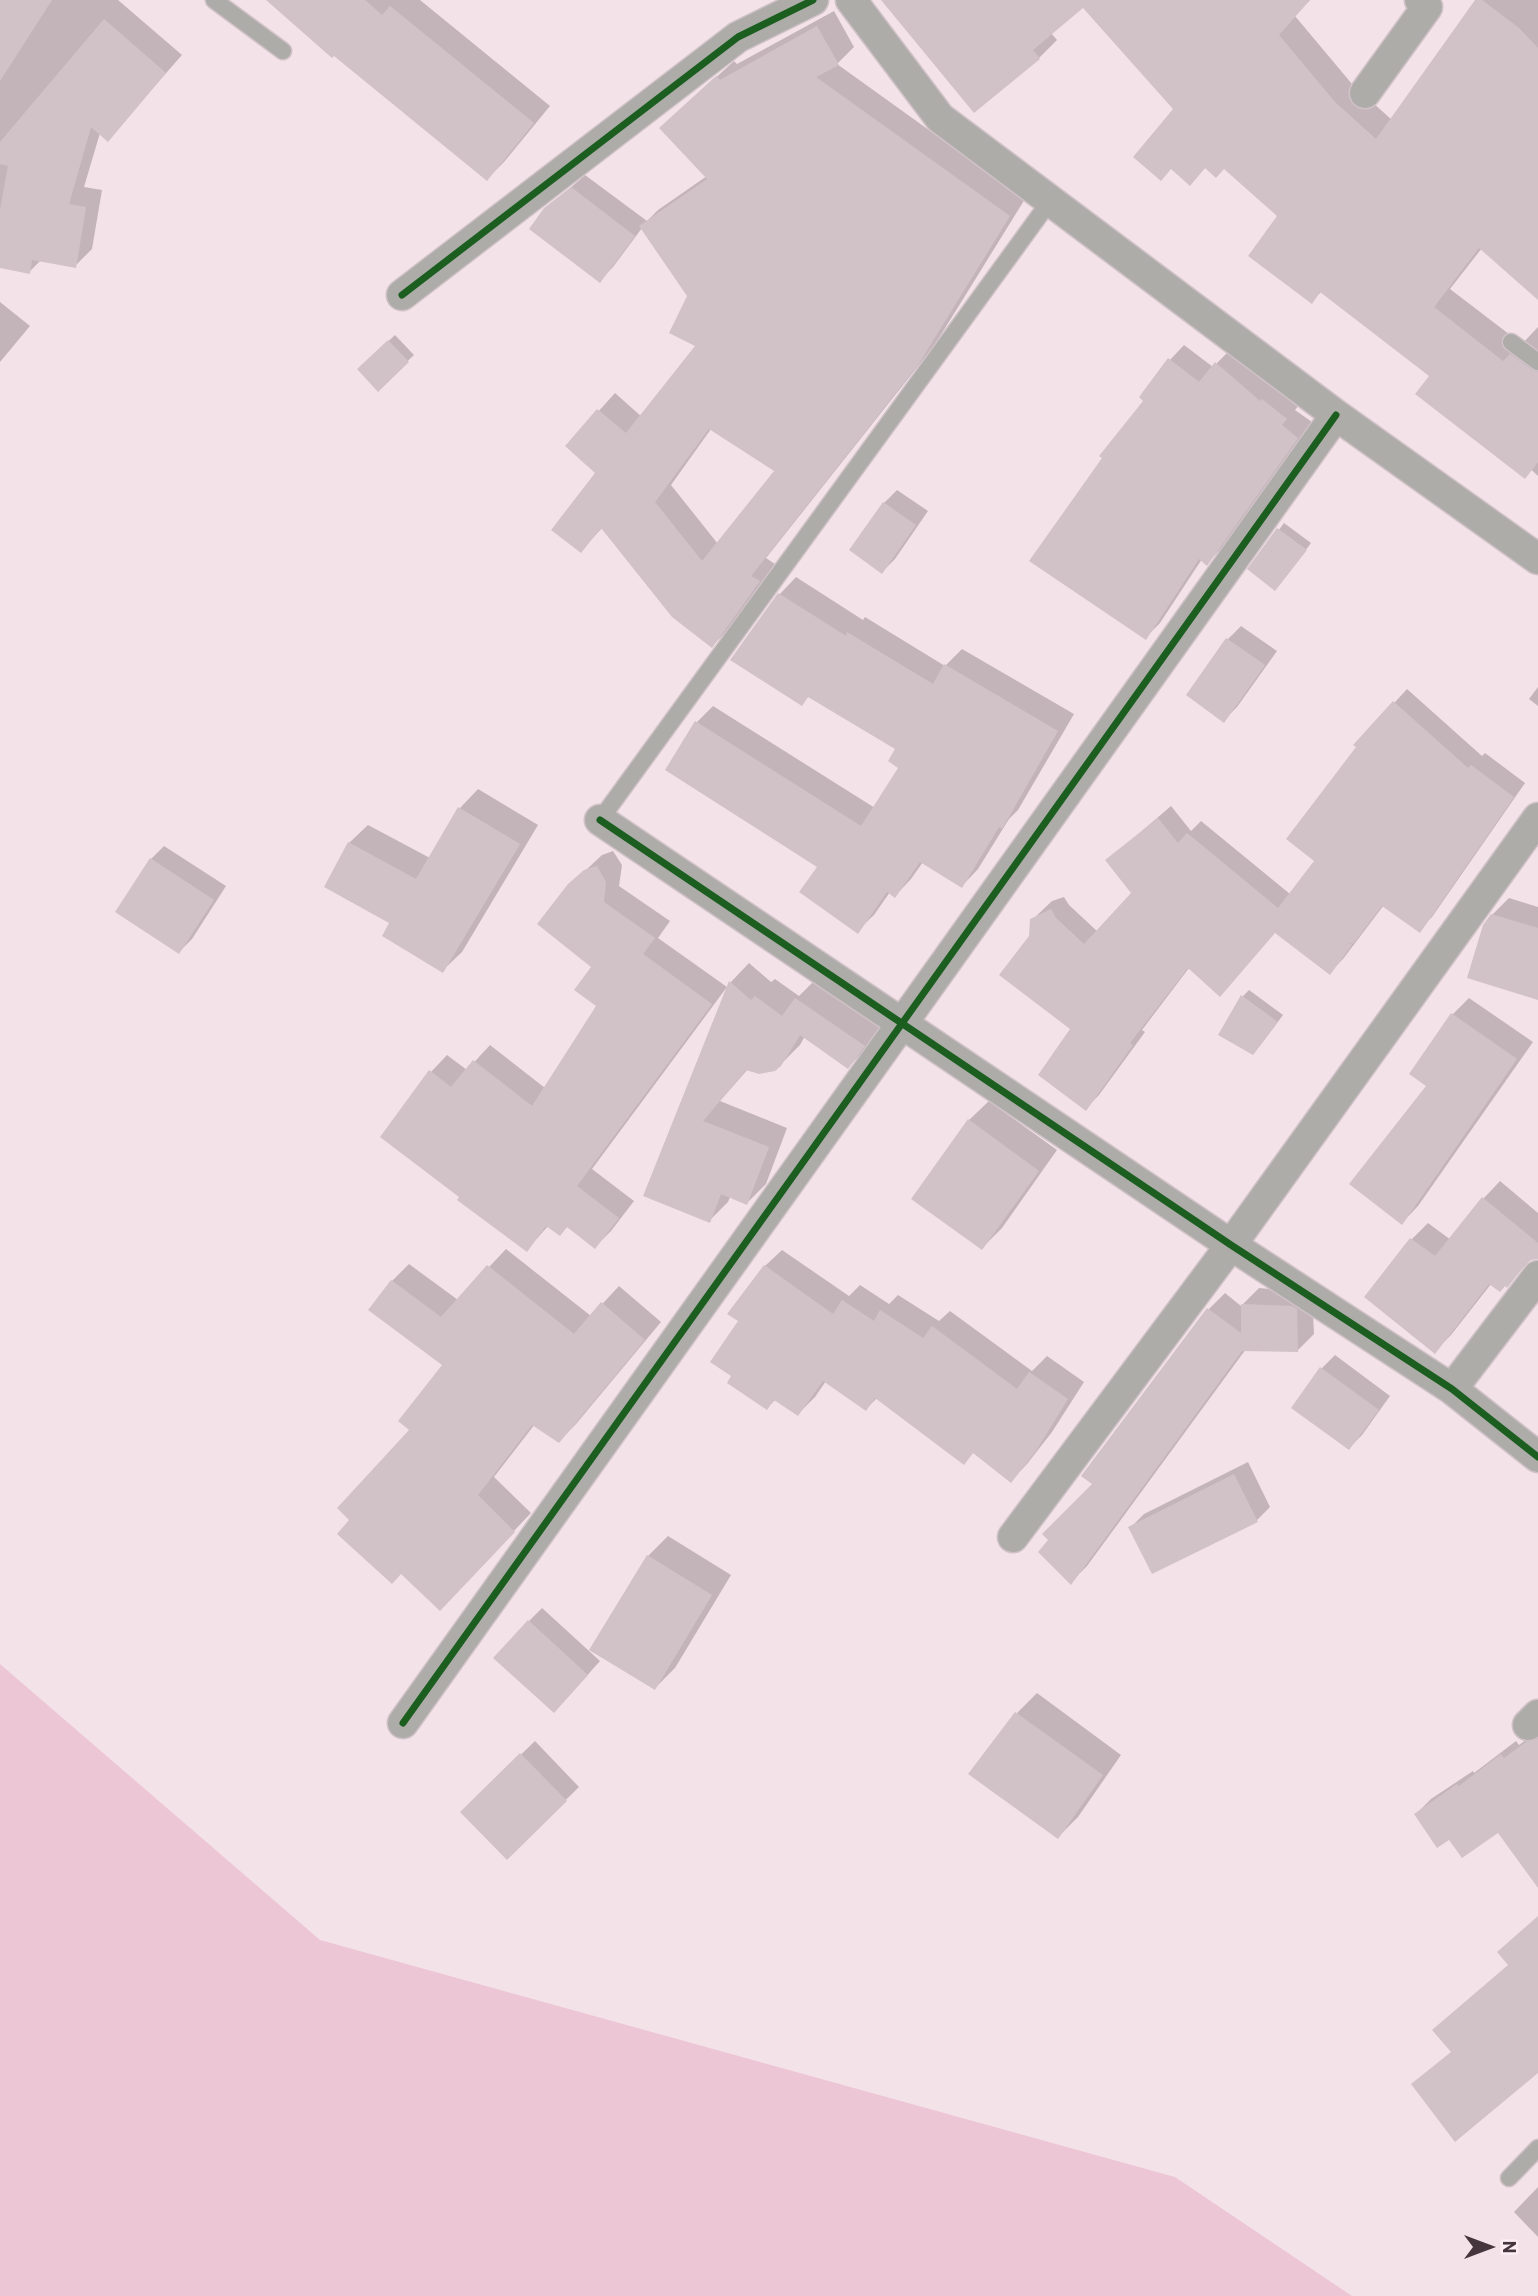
<!DOCTYPE html>
<html>
<head>
<meta charset="utf-8">
<style>
	body { margin:0 }
	#map { position:relative; width:1538px; height:2296px; overflow:hidden; background:#f4e2e9; font-family:Barlow,sans-serif }
	canvas { display:block }
	.north { position:absolute; left:1454px; top:2212px; width:70px; height:70px; -webkit-text-stroke:5px #fceef3; paint-order:stroke; rotate:90deg; font-size:19px; font-weight:700; line-height:28px; text-align:center; color:#44363c }
	.north::after { content:''; display:block; margin:auto; width:24px; height:32px; background:#44363c; clip-path:polygon(50% 0,100% 100%,50% 72%,0 100%) }
</style>
</head>
<body>
<div id="map">
<canvas width="1538" height="2296"></canvas>
<div class="north">N</div>
</div>
<script>
const c = document.querySelector('canvas').getContext('2d');
c.lineJoin = 'round';
function paint(path, color) { c.fillStyle = color; c.fill(path, 'evenodd'); }
const toPath = rows => new Path2D(rows.map(r => 'M' + r).join(''));
function stroke(path, color, width, dash) { c.strokeStyle = color; c.lineWidth = width; c.lineCap = dash ? 'butt' : 'round'; c.setLineDash(dash || []); c.stroke(path); }
const green = toPath([
	[0,1664,320,1940,1175,2177,1352,2296,0,2296]
]);
const shadow = toPath([
	[0,0,118,0,182,55,108,139,100,133,84,187,102,190,92,249,75,266,41,260,29,272,0,266],
	[269,0,420,0,550,106,504,162,487,179],
	[888,0,1310,0,1295,16,1352,84,1392,120,1476,0,1538,0,1538,298,1482,248,1450,289,1522,344,1538,327,1538,476,1432,375,1322,291,1311,302,1279,215,1224,167,1206,167,1190,183,1175,109,1083,6,1051,33,1057,40,1039,58],
	[834,11,854,47,837,64,1025,199,934,346,766,558,775,564,728,630,712,646,602,528,581,551,598,472,568,445,615,393,642,417,698,345,689,295,642,228,613,267,600,280,546,209,585,175,647,221,658,210,707,176,678,112,734,61,737,64],
	[711,429,776,471,718,544,671,485],
	[0,302,30,326,0,362],
	[395,335,414,355,378,389,359,369],
	[1184,345,1213,367,1231,349,1300,404,1295,410,1312,422,1221,549,1207,563,1202,559,1160,623,1145,638,1146,400,1170,360],
	[897,490,928,511,895,559,882,572,884,503],
	[1284,523,1311,543,1281,583,1250,569],
	[796,577,863,620,865,617,945,666,962,649,1074,714,1018,810,1009,819,978,869,962,886,923,862,911,879,895,896,890,892,874,915,857,931,820,866,697,722,713,706,875,808,901,767,897,749,809,696,802,703,732,659,780,594],
	[1241,626,1277,651,1237,707,1224,720,1188,695,1228,639],
	[1538,687,1538,706,1529,699],
	[1407,689,1482,756,1485,753,1525,783,1432,917,1419,930,1384,905,1343,959,1330,972,1276,931,1189,968,1142,1030,1145,1032,1099,1095,1086,1108,1073,1029,1030,937,1032,920,1052,901,1064,897,1069,905,1098,932,1134,893,1107,861,1171,806,1191,831,1201,821,1290,894,1316,860,1358,747,1356,745],
	[478,789,538,825,462,952,443,970,392,922,349,843,368,825,430,858,460,808],
	[164,846,226,886,192,939,179,952,151,859],
	[613,851,622,865,619,886,670,921,658,938,727,987,592,1169,634,1201,611,1231,595,1247,568,1226,560,1234,548,1226,527,1250,431,1072,447,1055,467,1070,490,1045,545,1088,598,1006,593,967,570,885,602,855],
	[1509,898,1538,907,1538,998,1492,915],
	[749,963,771,982,775,979,799,996,815,980,882,1026,867,1048,848,1067,805,1036,800,1045,780,1065,748,1069,720,1101,787,1128,766,1184,747,1203,730,1197,728,1202,709,1221,646,1195,731,982],
	[1249,990,1283,1015,1259,1047,1243,996],
	[1469,998,1533,1042,1418,1206,1402,1223,1429,1085,1453,1014],
	[989,1101,1057,1150,1002,1228,982,1248,969,1120],
	[1500,1181,1538,1213,1538,1257,1532,1258,1507,1285,1491,1284,1451,1335,1435,1351,1366,1297,1412,1239,1428,1223,1451,1240,1484,1198],
	[506,1249,591,1316,619,1286,661,1322,576,1424,559,1441,535,1424,494,1477,531,1513,457,1591,352,1520,412,1429,444,1364,371,1309,392,1281,409,1264,458,1300],
	[782,1250,849,1296,860,1285,889,1304,898,1295,939,1321,950,1311,1032,1371,1047,1356,1084,1382,1052,1432,1027,1464,1011,1481,974,1452,964,1462,877,1398,866,1409,826,1381,815,1397,798,1414,776,1399,767,1408,734,1376,740,1320,765,1266],
	[1259,1288,1312,1293,1314,1334,1298,1350,1246,1349,1087,1566,1071,1582,1095,1484,1084,1476,1209,1309,1225,1293,1241,1306],
	[1335,1355,1390,1396,1362,1435,1349,1448,1293,1407,1322,1368],
	[1248,1462,1270,1507,1257,1520,1131,1527,1144,1514],
	[668,1536,731,1575,675,1668,655,1688,648,1556],
	[542,1608,600,1661,567,1698,529,1621],
	[1037,1693,1121,1755,1078,1817,1058,1837,1017,1713],
	[1538,1731,1538,1885,1498,1831,1450,1838,1416,1814,1431,1799,1473,1771,1474,1773,1516,1741,1519,1745],
	[535,1741,579,1787,507,1858,462,1812],
	[1538,2187,1538,2237,1514,2212]
]);
const building = toPath([
	[0,0,52,0,0,81],
	[266,0,365,0,382,15,390,6,534,123,487,181,334,56,332,58],
	[881,0,1310,0,1279,35,1335,102,1376,139,1475,0,1482,0,1519,28,1538,48,1538,300,1479,248,1434,307,1503,361,1510,354,1532,370,1538,372,1538,462,1525,479,1415,394,1429,376,1320,292,1312,304,1248,256,1277,216,1224,169,1216,178,1205,168,1190,186,1171,169,1161,181,1133,157,1173,109,1083,8,1033,50,1040,59,974,113],
	[104,19,166,73,108,142,91,127,69,204,86,207,76,268,32,260,30,274,0,268,0,210,8,166,0,164,0,142],
	[817,26,839,65,816,77,1010,216,918,365,751,576,760,581,712,648,672,617,601,528,581,553,551,530,595,473,565,446,597,409,626,433,695,346,669,333,687,296,639,226,707,179,659,128,716,76,720,80],
	[709,429,774,471,702,561,655,502],
	[571,187,635,236,600,283,529,229,544,208],
	[388,340,409,362,378,392,357,369],
	[1168,358,1199,382,1215,362,1260,401,1262,399,1287,419,1282,425,1298,438,1207,566,1199,559,1146,640,1029,561,1102,458,1099,456,1143,401,1139,397],
	[883,502,916,525,882,574,849,550],
	[1277,528,1307,550,1275,591,1247,569],
	[778,593,846,636,847,632,933,684,944,664,1058,731,1002,829,999,827,962,888,920,862,895,898,887,892,858,934,799,892,817,867,665,770,695,721,861,826,898,768,888,761,895,749,808,697,802,706,730,660],
	[1226,638,1265,665,1224,723,1186,695],
	[1393,701,1468,768,1471,765,1514,797,1420,933,1382,906,1353,944,1348,942,1352,945,1330,975,1275,933,1220,997,1188,968,1130,1043,1133,1045,1086,1111,1038,1075,1070,1029,999,975,1029,936,1030,919,1051,909,1056,918,1084,944,1131,893,1105,860,1158,818,1178,843,1187,833,1278,908,1314,861,1286,839,1356,747,1353,745],
	[458,807,520,844,443,973,382,936,389,923,324,887,348,842,416,879],
	[150,858,214,900,179,954,115,912],
	[597,866,606,882,604,902,655,938,643,954,712,1004,577,1186,619,1218,595,1249,567,1227,560,1236,546,1226,527,1252,457,1200,459,1197,380,1137,429,1070,451,1087,473,1060,532,1106,596,1006,574,990,591,967,537,924,568,884,584,870],
	[1491,914,1538,928,1538,1000,1467,978,1483,925],
	[729,981,751,1000,755,996,782,1016,795,998,865,1046,848,1069,800,1035,781,1066,775,1071,759,1074,746,1070,703,1121,769,1147,747,1205,721,1194,710,1223,643,1196],
	[1241,995,1278,1022,1253,1055,1218,1035],
	[1451,1013,1517,1059,1402,1225,1349,1184,1426,1086,1409,1074],
	[968,1119,1039,1171,982,1250,911,1199],
	[1482,1197,1538,1243,1538,1259,1531,1260,1525,1265,1507,1288,1505,1286,1500,1292,1489,1284,1435,1354,1364,1297,1410,1238,1435,1256],
	[487,1265,574,1334,601,1302,645,1340,559,1443,532,1425,478,1495,515,1532,440,1611,401,1574,392,1584,337,1534,349,1520,337,1508,409,1430,398,1421,442,1365,368,1310,391,1280,441,1317],
	[764,1265,833,1314,842,1300,874,1321,880,1310,923,1338,932,1326,1017,1389,1029,1372,1068,1399,1036,1451,1011,1483,973,1453,964,1465,875,1398,866,1411,823,1381,798,1416,774,1400,767,1410,727,1383,731,1376,710,1362,738,1321,727,1314],
	[1241,1304,1292,1306,1297,1309,1298,1352,1242,1351,1071,1585,1038,1552,1048,1540,1042,1534,1092,1484,1081,1476,1207,1308,1241,1333],
	[1320,1367,1379,1410,1349,1450,1291,1408],
	[1234,1474,1258,1522,1152,1574,1128,1527],
	[647,1555,712,1595,655,1690,589,1650],
	[528,1620,588,1675,554,1713,493,1658],
	[1015,1712,1103,1775,1058,1839,968,1774],
	[1538,1739,1538,1888,1498,1833,1462,1858,1449,1840,1437,1848,1414,1814,1457,1784,1459,1786,1501,1754,1504,1758,1526,1742],
	[520,1753,567,1801,507,1860,460,1812],
	[1538,1916,1538,2073,1455,2142,1411,2084,1451,2052,1432,2030,1508,1965,1497,1952]
]);
const lane = toPath([
	[214,0,283,51],
	[1511,342,1538,362],
	[600,820,1050,201],
	[1509,2178,1538,2148]
]);
const street = toPath([
	[851,0,940,118,1336,415,1538,559],
	[1365,93,1427,7,1420,0],
	[402,295,738,37,813,0],
	[600,820,1231,1245,1452,1389,1538,1457],
	[1452,1389,1538,1276],
	[1013,1537,1231,1245,1538,818],
	[403,1723,1336,415],
	[1528,1725,1538,1715]
]);
const cycleway = toPath([
	[402,295,738,37,813,0],
	[600,820,1231,1245,1452,1389,1538,1457],
	[403,1723,1336,415]
]);
paint(green, '#edc6d5');
paint(shadow, '#0003');
paint(building, '#d1c2c8');
stroke(lane, '#cfc1c7', 19);
stroke(street, '#cfc1c7', 33);
stroke(lane, '#adaca8', 16);
stroke(street, '#adaca8', 30);
stroke(cycleway, '#1b5e20', 7);
</script>
</body>
</html>
